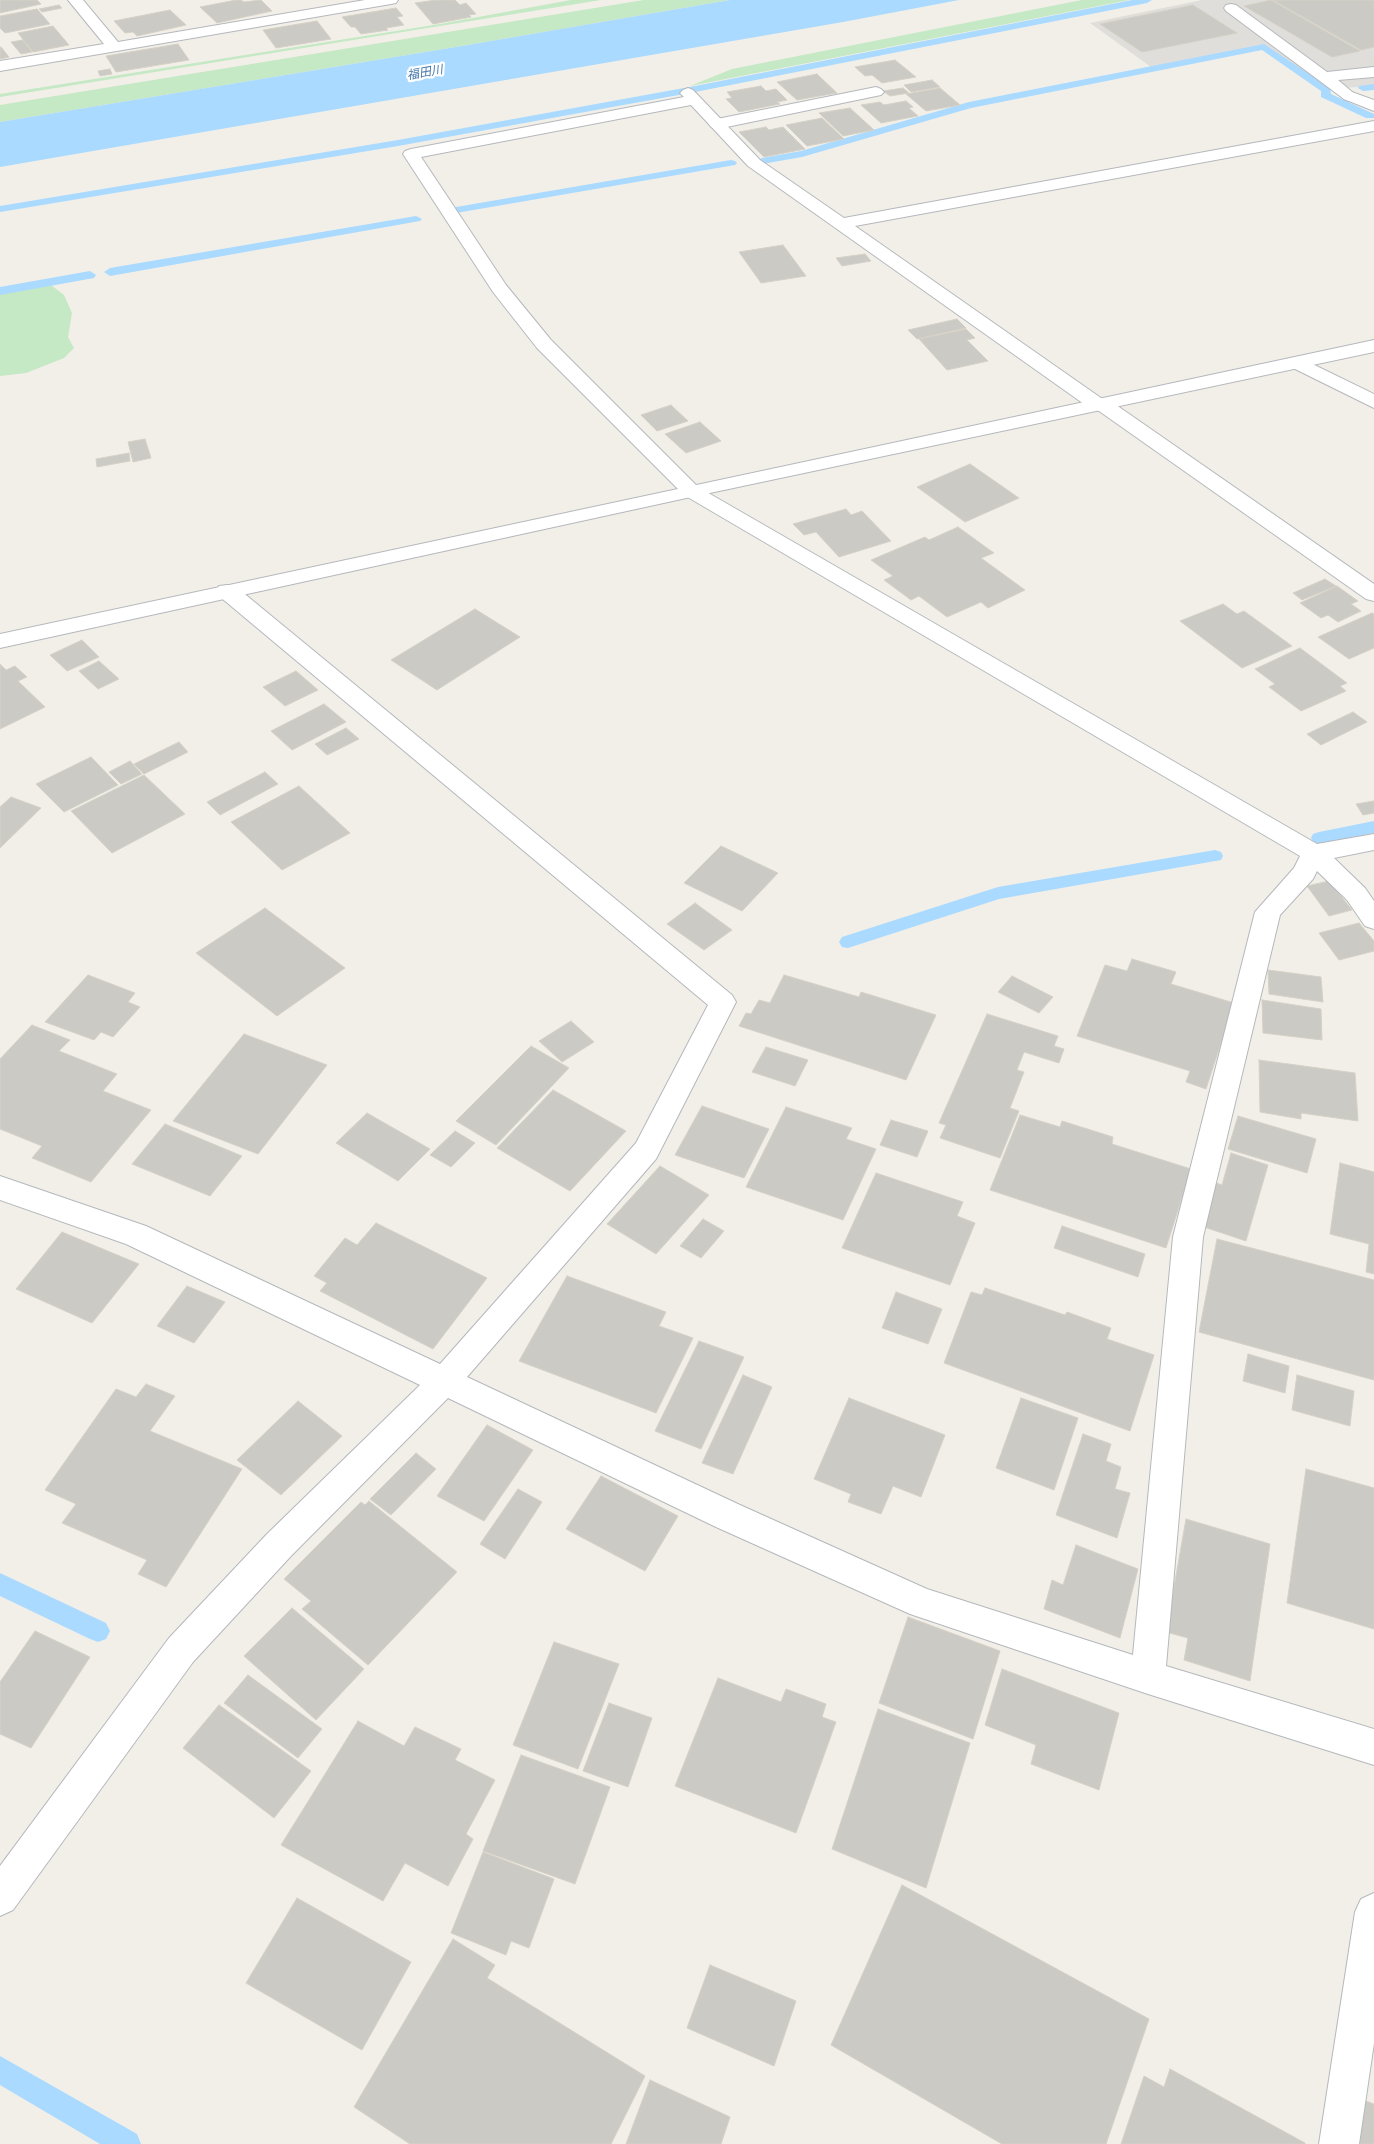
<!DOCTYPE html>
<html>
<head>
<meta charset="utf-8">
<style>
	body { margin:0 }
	canvas { display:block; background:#f1efe8 }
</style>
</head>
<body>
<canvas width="1374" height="2144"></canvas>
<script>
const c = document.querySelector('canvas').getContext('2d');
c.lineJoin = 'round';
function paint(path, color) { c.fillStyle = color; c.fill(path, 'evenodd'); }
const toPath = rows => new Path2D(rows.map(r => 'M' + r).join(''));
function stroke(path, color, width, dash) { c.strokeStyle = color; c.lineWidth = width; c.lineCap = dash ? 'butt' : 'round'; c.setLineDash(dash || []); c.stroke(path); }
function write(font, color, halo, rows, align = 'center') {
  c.font = font + ' "Fira Sans","Noto Sans JP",sans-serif'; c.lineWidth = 4.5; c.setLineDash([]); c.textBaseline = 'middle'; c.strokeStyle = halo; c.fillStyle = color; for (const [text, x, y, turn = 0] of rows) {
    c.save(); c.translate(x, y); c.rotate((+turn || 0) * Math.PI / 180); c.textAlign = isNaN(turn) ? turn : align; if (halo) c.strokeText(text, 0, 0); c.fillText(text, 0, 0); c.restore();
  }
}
const industrial = toPath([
	[1202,0,1374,0,1374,86,1326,89,1264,46,1151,67,1090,23]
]);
const green = toPath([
	[571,0,601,0,0,97,0,94,440,24],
	[644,0,730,0,462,46,0,122,0,105],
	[1082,0,1129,0,690,86,732,69],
	[51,285,64,295,72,313,68,337,74,348,64,358,26,373,0,376,0,293]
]);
const water = toPath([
	[730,0,959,0,843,22,0,167,0,122,462,46]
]);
const stream = toPath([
	[1132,0,1152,0,1147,3,695,92,398,146,0,212,0,206,398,140,695,86,1132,0],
	[1264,44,1330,88,1331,94,1374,114,1374,118,1366,118,1321,97,1321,91,1262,50,971,108,802,157,762,164,756,161,762,158,801,151,969,102,1264,44],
	[1374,84,1374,90,1363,91,1358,88,1359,86,1374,84],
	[731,160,735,161,737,163,735,165,456,213,450,210,456,207,731,160],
	[416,216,422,219,420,221,110,276,104,272,110,268,416,216],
	[90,271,96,275,94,278,0,295,0,287,90,271],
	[1374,821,1374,833,1319,844,1313,842,1311,838,1313,834,1319,832,1374,821],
	[1215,850,1221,852,1223,856,1221,860,999,899,848,948,842,947,839,942,842,937,998,887,1215,850],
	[0,1573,106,1623,110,1631,106,1639,98,1642,90,1639,0,1596,0,1573],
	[0,2056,137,2134,141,2144,100,2144,0,2085,0,2056]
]);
const building = toPath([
	[0,0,37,0,41,4,0,13,0,0],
	[236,0,241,0,244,2,261,0,272,11,217,23,200,7,236,0],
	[436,0,455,0,460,5,466,3,476,14,469,15,471,17,433,24,415,3,436,0],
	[1271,0,1360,51,1332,57,1244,6,1271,0],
	[1273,0,1374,0,1374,47,1361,50,1273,0],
	[59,5,62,8,42,12,39,9,59,5],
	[1193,5,1237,33,1142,52,1100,24,1193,5],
	[396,8,403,16,397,17,404,25,386,28,388,30,361,34,355,27,351,27,342,17,396,8],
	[37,9,50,24,5,33,0,28,0,16,37,9],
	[170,10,186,25,137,36,133,32,125,33,114,21,170,10],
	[317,21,331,39,276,48,263,30,317,21],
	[53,26,69,45,33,52,18,33,53,26],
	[23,40,32,52,21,54,11,42,23,40],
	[178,44,189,60,116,72,106,56,178,44],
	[0,47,1,47,9,57,0,59,0,47],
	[895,60,916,77,882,83,872,75,865,76,855,67,895,60],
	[110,69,112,74,100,76,98,71,110,69],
	[817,74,837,93,797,100,777,82,817,74],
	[932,80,940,87,911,92,904,85,932,80],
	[761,86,766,91,776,89,787,100,777,102,780,104,739,112,726,99,732,98,727,92,761,86],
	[903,88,909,93,890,96,883,91,903,88],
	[940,88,960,105,926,111,906,94,940,88],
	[906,101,913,107,909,108,918,116,881,123,861,105,880,102,884,105,906,101],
	[850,108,874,130,843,136,819,113,850,108],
	[822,118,844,139,807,146,786,125,822,118],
	[766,127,769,130,783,127,805,149,764,157,739,132,766,127],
	[783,245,806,276,761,283,739,252,783,245],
	[865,254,871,261,842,266,836,258,865,254],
	[957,319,966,328,917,339,908,330,957,319],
	[966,329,975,338,967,340,988,361,947,370,919,339,966,329],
	[671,405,688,421,657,431,641,415,671,405],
	[700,422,721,441,686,453,665,434,700,422],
	[145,439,151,458,133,462,128,442,145,439],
	[129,453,130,461,97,467,96,459,129,453],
	[970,464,1019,498,965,522,917,487,970,464],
	[846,509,851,515,862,511,891,541,839,557,816,532,804,535,793,524,846,509],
	[958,527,994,553,981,558,1025,590,988,608,981,602,947,617,919,596,911,600,884,580,893,576,871,560,925,537,929,540,958,527],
	[1325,579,1336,586,1302,600,1293,593,1325,579],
	[1337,586,1358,601,1351,604,1361,611,1338,622,1328,615,1321,618,1300,603,1337,586],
	[1223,604,1237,614,1244,611,1292,646,1242,668,1180,621,1223,604],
	[475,609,520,637,437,690,391,660,475,609],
	[1372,613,1374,614,1374,648,1349,659,1318,637,1372,613],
	[82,640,99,657,67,671,50,655,82,640],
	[1300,648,1347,683,1340,686,1346,691,1301,711,1269,687,1275,684,1255,669,1300,648],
	[99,661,119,679,98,689,79,671,99,661],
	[0,664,6,670,15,666,27,677,18,681,45,707,0,729,0,664],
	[296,671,318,690,285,706,263,687,296,671],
	[324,704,346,722,292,750,271,731,324,704],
	[1353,712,1367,722,1321,745,1307,734,1353,712],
	[346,728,359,739,327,755,315,744,346,728],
	[179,742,188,752,144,774,134,764,179,742],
	[91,757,118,785,64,812,36,784,91,757],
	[130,761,142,774,121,784,109,772,130,761],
	[265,772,278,784,220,815,207,802,265,772],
	[144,775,185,814,112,853,71,811,144,775],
	[299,786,350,833,282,870,231,822,299,786],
	[11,797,41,808,0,848,0,807,11,797],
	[1374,801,1374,813,1363,815,1356,804,1374,801],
	[721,846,778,873,742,911,684,883,721,846],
	[1329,881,1352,910,1329,916,1307,886,1329,881],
	[695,903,732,930,704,950,667,924,695,903],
	[265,908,345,968,277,1016,196,953,265,908],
	[1359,923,1374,941,1374,951,1339,960,1319,933,1359,923],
	[1132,959,1176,972,1171,984,1234,1003,1206,1089,1186,1082,1190,1071,1077,1036,1105,965,1127,971,1132,959],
	[1268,970,1321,977,1323,1002,1269,994,1268,970],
	[88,975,135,993,128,1002,140,1007,113,1037,101,1032,94,1040,45,1022,88,975],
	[784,975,859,997,861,992,936,1015,906,1080,739,1026,746,1013,751,1014,759,1000,770,1003,784,975],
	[1012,976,1053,997,1039,1013,998,992,1012,976],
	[1262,1000,1321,1009,1322,1040,1263,1033,1262,1000],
	[987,1014,1058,1036,1054,1046,1064,1049,1059,1063,1024,1052,1017,1070,1024,1072,1010,1108,1019,1111,1000,1158,940,1138,946,1125,939,1123,987,1014],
	[571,1021,594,1042,562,1062,539,1041,571,1021],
	[32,1025,70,1040,59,1051,117,1074,103,1091,151,1110,91,1182,32,1158,42,1146,0,1129,0,1059,32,1025],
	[244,1034,327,1065,258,1154,173,1121,244,1034],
	[531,1046,569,1068,496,1145,456,1121,531,1046],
	[766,1047,808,1060,795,1086,752,1072,766,1047],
	[1259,1060,1355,1073,1358,1121,1301,1113,1301,1119,1260,1112,1259,1060],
	[553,1090,626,1131,570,1191,497,1148,553,1090],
	[702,1106,769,1129,744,1178,675,1155,702,1106],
	[786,1107,852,1128,846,1139,876,1149,843,1220,746,1187,786,1107],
	[367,1113,430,1149,398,1181,336,1143,367,1113],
	[1020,1115,1060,1127,1062,1121,1113,1137,1112,1144,1191,1169,1166,1248,990,1190,1020,1115],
	[1238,1116,1316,1139,1307,1173,1228,1149,1238,1116],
	[891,1120,928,1131,917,1157,880,1145,891,1120],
	[165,1124,242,1156,210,1196,132,1164,165,1124],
	[455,1131,475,1143,451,1167,430,1155,455,1131],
	[1231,1153,1268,1165,1246,1241,1201,1226,1214,1182,1222,1185,1231,1153],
	[1340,1163,1374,1172,1374,1274,1366,1272,1369,1244,1330,1234,1340,1163],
	[660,1166,709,1195,656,1254,607,1224,660,1166],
	[876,1173,963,1202,957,1216,975,1223,950,1285,842,1248,876,1173],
	[703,1219,724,1231,701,1258,680,1246,703,1219],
	[376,1223,487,1278,433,1349,320,1291,327,1283,314,1276,345,1238,357,1245,376,1223],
	[1062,1226,1145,1254,1138,1277,1054,1248,1062,1226],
	[62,1232,139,1264,92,1323,16,1289,62,1232],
	[1217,1239,1374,1280,1374,1380,1199,1332,1217,1239],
	[567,1276,666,1312,659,1326,693,1338,656,1413,519,1361,567,1276],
	[187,1286,225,1302,194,1343,157,1326,187,1286],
	[985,1288,1065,1315,1067,1312,1111,1328,1107,1339,1154,1355,1130,1431,944,1363,971,1292,982,1295,985,1288],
	[896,1292,942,1309,928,1344,882,1328,896,1292],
	[699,1341,744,1357,701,1449,655,1431,699,1341],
	[1248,1354,1289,1366,1285,1393,1243,1381,1248,1354],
	[743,1375,772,1387,733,1474,702,1463,743,1375],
	[1297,1375,1354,1391,1350,1426,1292,1410,1297,1375],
	[146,1384,175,1396,150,1431,242,1469,166,1587,138,1574,147,1560,62,1523,76,1504,45,1490,116,1389,136,1397,146,1384],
	[849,1398,945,1435,921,1497,893,1486,881,1514,848,1502,851,1494,814,1479,849,1398],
	[1021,1398,1078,1418,1054,1490,996,1468,1021,1398],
	[298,1401,342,1436,281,1495,237,1460,298,1401],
	[487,1425,533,1450,484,1521,437,1496,487,1425],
	[1083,1434,1111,1444,1106,1461,1121,1467,1115,1489,1130,1493,1117,1538,1056,1515,1083,1434],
	[416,1453,436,1469,391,1515,370,1499,416,1453],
	[1306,1469,1374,1488,1374,1629,1287,1603,1306,1469],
	[601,1476,678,1516,645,1571,566,1529,601,1476],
	[518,1489,542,1502,505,1559,480,1544,518,1489],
	[369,1501,457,1572,368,1665,302,1609,311,1601,284,1579,361,1502,365,1505,369,1501],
	[1186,1519,1270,1544,1250,1681,1184,1660,1188,1638,1166,1632,1186,1519],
	[1076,1545,1138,1569,1120,1638,1044,1609,1052,1580,1063,1585,1076,1545],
	[292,1608,364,1669,316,1720,244,1656,292,1608],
	[908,1617,1000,1651,973,1739,879,1703,908,1617],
	[35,1631,90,1657,31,1748,0,1734,0,1682,35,1631],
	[554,1642,619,1664,578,1769,513,1745,554,1642],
	[1002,1669,1119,1713,1099,1790,1031,1764,1036,1745,985,1725,1002,1669],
	[248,1675,322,1729,298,1758,224,1703,248,1675],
	[718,1678,781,1702,786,1689,826,1704,822,1717,836,1722,796,1833,675,1786,718,1678],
	[609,1703,652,1718,628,1787,583,1771,609,1703],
	[219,1705,311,1771,274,1818,183,1748,219,1705],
	[878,1709,970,1743,926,1888,832,1849,878,1709],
	[358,1721,404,1746,415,1727,461,1749,455,1760,495,1780,466,1834,473,1839,448,1886,405,1863,383,1901,281,1845,358,1721],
	[521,1755,610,1787,575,1884,483,1851,521,1755],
	[483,1852,554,1879,529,1948,511,1941,506,1955,451,1933,483,1852],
	[902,1885,1149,2019,1106,2144,1002,2144,831,2045,902,1885],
	[297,1898,411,1962,362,2050,246,1983,297,1898],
	[453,1939,495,1965,487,1978,645,2076,611,2144,410,2144,354,2107,453,1939],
	[710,1965,796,2001,774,2066,687,2028,710,1965],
	[1170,2069,1305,2143,1305,2144,1121,2144,1144,2076,1164,2087,1170,2069],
	[650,2080,730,2117,721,2144,626,2144,650,2080],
	[1363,2100,1374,2104,1374,2144,1356,2144,1363,2100]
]);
const service = toPath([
	[1231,4,1236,5,1327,72,1374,67,1374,77,1338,80,1357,96,1354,99,1349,101,1344,99,1226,11,1224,8,1226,5,1231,4],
	[876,87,881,89,884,92,881,95,717,129,711,127,709,124,711,121,717,119,876,87]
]);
const minor = toPath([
	[68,0,83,0,118,42,365,0,398,0,396,3,391,4,0,71,0,61,104,44,68,0],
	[688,88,693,90,760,160,844,218,1374,121,1374,131,855,226,1101,398,1109,400,1374,584,1374,601,1366,599,1099,411,1091,409,748,166,691,105,421,157,506,285,551,340,698,487,1317,844,1374,834,1374,850,1334,858,1365,888,1374,901,1374,929,1365,926,1347,900,1317,871,1313,879,1280,915,1203,1237,1166,1666,1374,1729,1374,1765,1148,1694,910,1614,716,1527,448,1398,291,1556,193,1662,13,1910,0,1916,0,1866,169,1638,267,1534,420,1385,126,1244,0,1200,0,1176,146,1226,440,1364,636,1143,708,1005,219,596,216,591,219,586,227,585,235,586,732,995,736,1002,656,1159,467,1377,740,1505,927,1589,1133,1655,1173,1237,1255,912,1294,868,1300,856,684,495,537,348,493,292,403,154,405,151,411,149,684,97,680,93,683,90,688,88],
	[1349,91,1374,100,1374,111,1344,99,1341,96,1344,93,1349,91],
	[1298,357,1374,394,1374,408,1291,367,1289,363,1291,359,1298,357],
	[1374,1893,1374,2043,1359,2144,1319,2144,1355,1912,1361,1899,1374,1893]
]);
const tertiary = toPath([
	[1374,340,1374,352,691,497,0,648,0,634,1374,340]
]);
const farWaternames = [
	["福田川",425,73,-10]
];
paint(industrial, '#e0deda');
paint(green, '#c5e8c5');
paint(water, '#aadaff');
paint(stream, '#aadaff');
paint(building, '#cccac5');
stroke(building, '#d6d1c6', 1);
stroke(service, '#b5b8bc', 2);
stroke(minor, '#b5b8bc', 2);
stroke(tertiary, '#b5b8bc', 2);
paint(service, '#fff');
paint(minor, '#fff');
paint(tertiary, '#fff');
write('italic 12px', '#4174aa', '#fff', farWaternames);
</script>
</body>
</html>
